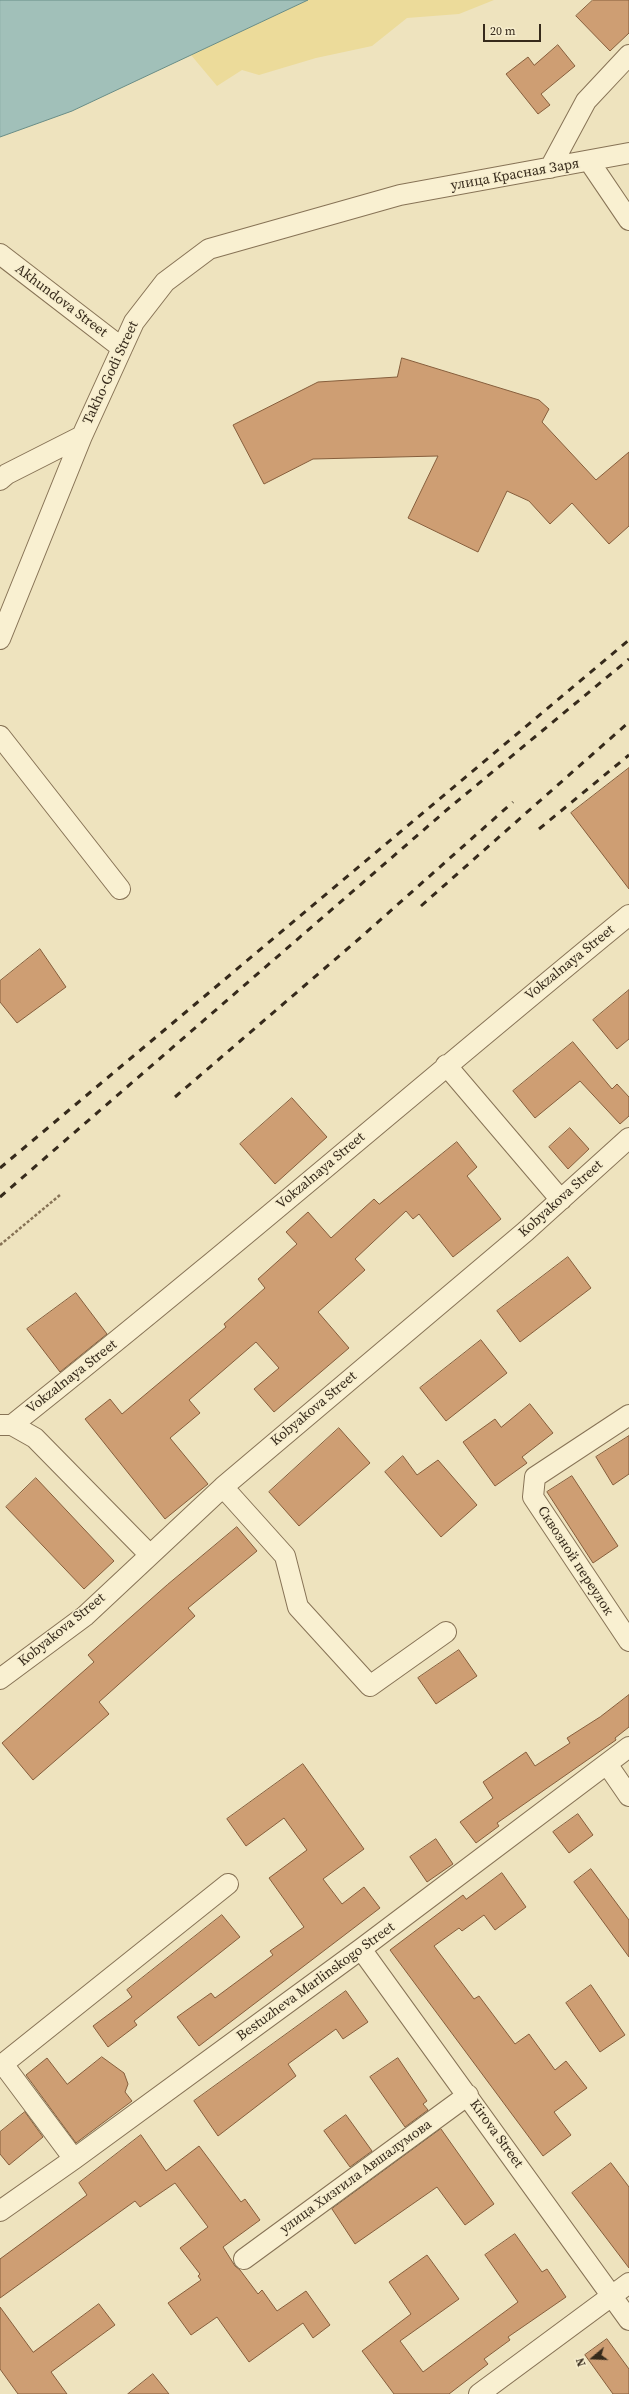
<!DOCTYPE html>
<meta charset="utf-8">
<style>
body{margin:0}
#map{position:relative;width:629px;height:2394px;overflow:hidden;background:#eee3be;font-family:"Source Serif 4",serif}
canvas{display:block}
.north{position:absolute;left:573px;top:2338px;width:40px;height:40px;-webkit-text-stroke:3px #f6edcd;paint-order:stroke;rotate:251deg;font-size:11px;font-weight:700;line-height:16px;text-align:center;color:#362a1b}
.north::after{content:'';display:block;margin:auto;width:14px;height:18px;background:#362a1b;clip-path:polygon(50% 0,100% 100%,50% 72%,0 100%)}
.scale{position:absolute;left:483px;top:24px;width:58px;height:18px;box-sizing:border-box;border:2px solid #362a1b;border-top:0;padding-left:5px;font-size:12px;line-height:14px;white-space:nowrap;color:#362a1b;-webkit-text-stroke:3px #f6edcd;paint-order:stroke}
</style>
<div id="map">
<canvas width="629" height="2394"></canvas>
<div class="north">N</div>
<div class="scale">20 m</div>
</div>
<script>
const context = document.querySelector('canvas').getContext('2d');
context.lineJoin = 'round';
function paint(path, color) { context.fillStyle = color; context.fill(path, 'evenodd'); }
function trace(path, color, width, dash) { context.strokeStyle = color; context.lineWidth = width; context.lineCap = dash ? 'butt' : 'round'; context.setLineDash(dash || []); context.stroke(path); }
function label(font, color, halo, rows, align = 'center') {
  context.font = font + ' "Source Serif 4",serif'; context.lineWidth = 3; context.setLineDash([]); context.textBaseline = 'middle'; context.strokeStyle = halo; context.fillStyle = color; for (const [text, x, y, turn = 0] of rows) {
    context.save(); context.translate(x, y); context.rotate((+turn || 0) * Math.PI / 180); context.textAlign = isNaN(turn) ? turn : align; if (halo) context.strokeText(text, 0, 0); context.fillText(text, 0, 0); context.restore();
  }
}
const sand = new Path2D(`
 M308,0h186l-35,14 -52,4 -35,28 -56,12 -57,17 -17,-5 -25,16 -26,-31z`);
const water = new Path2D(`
 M0,0h308l-236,111 -72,26z`);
const building = new Path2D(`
 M593,0h36v33l-19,18 -34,-35z
 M558,45l17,21 -34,28 9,11 -12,9 -32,-40 22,-17 6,8z
 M402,358l137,42 10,9 -7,13 54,58 33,-28v74l-20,18 -37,-41 -22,21 -21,-23 -22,-10 -29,61 -70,-34 30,-62 -125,3 -49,25 -31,-59 85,-43 79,-5z
 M629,768v121l-58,-76z
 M40,949l26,38 -49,36 -17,-21v-21z
 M629,990v49l-12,10 -24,-29z
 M573,1042l39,47 5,-5 12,13v19l-9,8 -40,-43 -45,37 -22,-27z
 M292,1098l35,39 -52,47 -35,-40z
 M570,1128l19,21 -21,20 -19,-22z
 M457,1142l20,25 -10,9 34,43 -48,38 -34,-43 -6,5 -7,-8 -51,48 10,11 -47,42 31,36 -75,64 -20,-23 25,-21 -23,-26 -67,58 11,13 -30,25 38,46 -43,35 -80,-100 25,-20 12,15 104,-87 -2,-3 41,-36 -7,-9 39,-35 -11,-12 22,-20 23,26 43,-39 5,5z
 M568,1257l23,31 -71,54 -23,-31z
 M76,1293l31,41 -47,38 -33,-43z
 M481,1340l26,33 -61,48 -26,-33z
 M530,1404l23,29 -31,24 5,6 -32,23 -32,-44 32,-23 6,8z
 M339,1428l31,35 -71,63 -30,-34z
 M629,1436v38l-16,11 -17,-28z
 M403,1456l14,19 21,-15 39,45 -36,32 -56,-65z
 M572,1476l46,70 -25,17 -46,-71z
 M36,1478l78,83 -30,28 -78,-82z
 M237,1527l20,24 -69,57 7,8 -96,86 10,12 -76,66 -31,-37 92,-81 -6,-7 79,-70z
 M459,1650l18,26 -41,28 -18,-26z
 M629,1695v32l-14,11 1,2 -119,83 2,3 -23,17 -16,-21 33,-24 -10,-16 43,-30 9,14 35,-23 -3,-5 33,-21z
 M303,1764l61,85 -41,30 19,25 22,-17 16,21 -181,138 -22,-29 34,-24 4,5 58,-43 -3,-4 34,-24 -35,-49 38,-28 -23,-32 -38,28 -19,-27z
 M578,1814l15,21 -24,18 -16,-21z
 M436,1839l17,25 -26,18 -17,-25z
 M591,1869l38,51v37l-55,-75z
 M502,1873l24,34 -31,23 -11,-15 -22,16 -3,-3 -25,18 40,53 5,-3 36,48 14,-10 26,36 11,-9 21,27 -33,24 17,23 -28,21 -153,-206 73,-55 3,4z
 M222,1915l18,22 -106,84 3,4 -29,22 -15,-21 39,-29 -5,-7z
 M591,1985l34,50 -25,17 -34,-49z
 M346,1991l22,31 -25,17 -7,-10 -48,35 8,12 -78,60 -24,-35z
 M102,2057l22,16 4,11 -3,8 7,9 -56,42 -50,-68 21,-17 20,26z
 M398,2058l29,43 -4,3 5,6 -23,17 -35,-50z
 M25,2112l18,25 -34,28 -9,-11v-22z
 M346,2115l26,36 -22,16 -26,-36z
 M441,2129l53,75 -29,21 -28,-38 -82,57 -23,-35z
 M141,2135l25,36 33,-25 42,56 4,-3 15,21 -37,27 12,19 5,4 18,24 4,-4 15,21 29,-20 24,34 -17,13 -10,-15 -54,39 -32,-45 -26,18 -23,-32 33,-23 -3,-4 2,-2 -20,-26 28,-21 -33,-44 -35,24 -5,-6 -135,97v-39l87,-64 -8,-12z
 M611,2163l18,24v81l-57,-75z
 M515,2234l27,38 5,-3 19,28 -58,40 2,3 -26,19 4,5 -39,30h-55l-32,-43 49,-37 -22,-32 38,-27 32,44 -59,42 23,31 95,-70 -33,-47z
 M99,2304l16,21 -64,47 16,22h-49l-18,-25v-62l33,45z
 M607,2339l22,30v25h-16l-28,-39z
 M153,2374l16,20h-41z`);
const path = new Path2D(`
 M0,1245l60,-50`);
const minor = new Path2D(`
 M589,161l40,59
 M550,168l36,-67 43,-46
 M0,254l122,94
 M0,480l7,-6 75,-38
 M0,639l82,-203 52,-114 31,-40 44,-33 191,-54 229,-42
 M0,736l120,153
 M446,1065l115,135
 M629,1415l-94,62 -2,20 96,144
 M0,1425h12l23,13 114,116
 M12,1425c209,-166 411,-341 617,-510
 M223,1487l62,69 13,51 72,79 76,-54
 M0,1679l85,-63 138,-129 303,-256 103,-93
 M607,1764l22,32
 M361,1949l268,371
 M74,2159l-71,-95 225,-180
 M0,2211l74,-52 287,-210 268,-202
 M244,2259l224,-164
 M479,2394l150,-111`);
const rail = new Path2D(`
 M539,829l90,-74
 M421,906l208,-184
 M175,1097l185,-159 153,-136
 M0,1168l629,-528
 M0,1197l449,-389 180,-149`);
const streetNames = [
 ["улица Красная Заря",515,175,-10],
 ["Akhundova Street",61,301,37],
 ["Takho-Godi Street",111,373,-65],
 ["Vokzalnaya Street",570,963,-39],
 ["Vokzalnaya Street",321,1171,-40],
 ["Kobyakova Street",561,1199,-42],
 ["Vokzalnaya Street",72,1377,-38],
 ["Kobyakova Street",314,1409,-40],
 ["Сквозной переулок",575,1561,57],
 ["Kobyakova Street",62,1630,-39],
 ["Bestuzheva Marlinskogo Street",316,1982,-36],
 ["Kirova Street",496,2134,54],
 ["улица Хизгила Авшалумова",356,2177,-36]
];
paint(sand, '#ecdb9a');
paint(water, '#a1c0b9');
trace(water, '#698d87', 1);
paint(building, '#ce9e73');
trace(building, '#865e3c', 1);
trace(minor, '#877356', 22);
trace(path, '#877356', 2.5, [3, 2]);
trace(minor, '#f9f0d1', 20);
trace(rail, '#362a1b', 3, [7, 7]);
label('14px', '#362a1b', '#f6edcd', streetNames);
</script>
